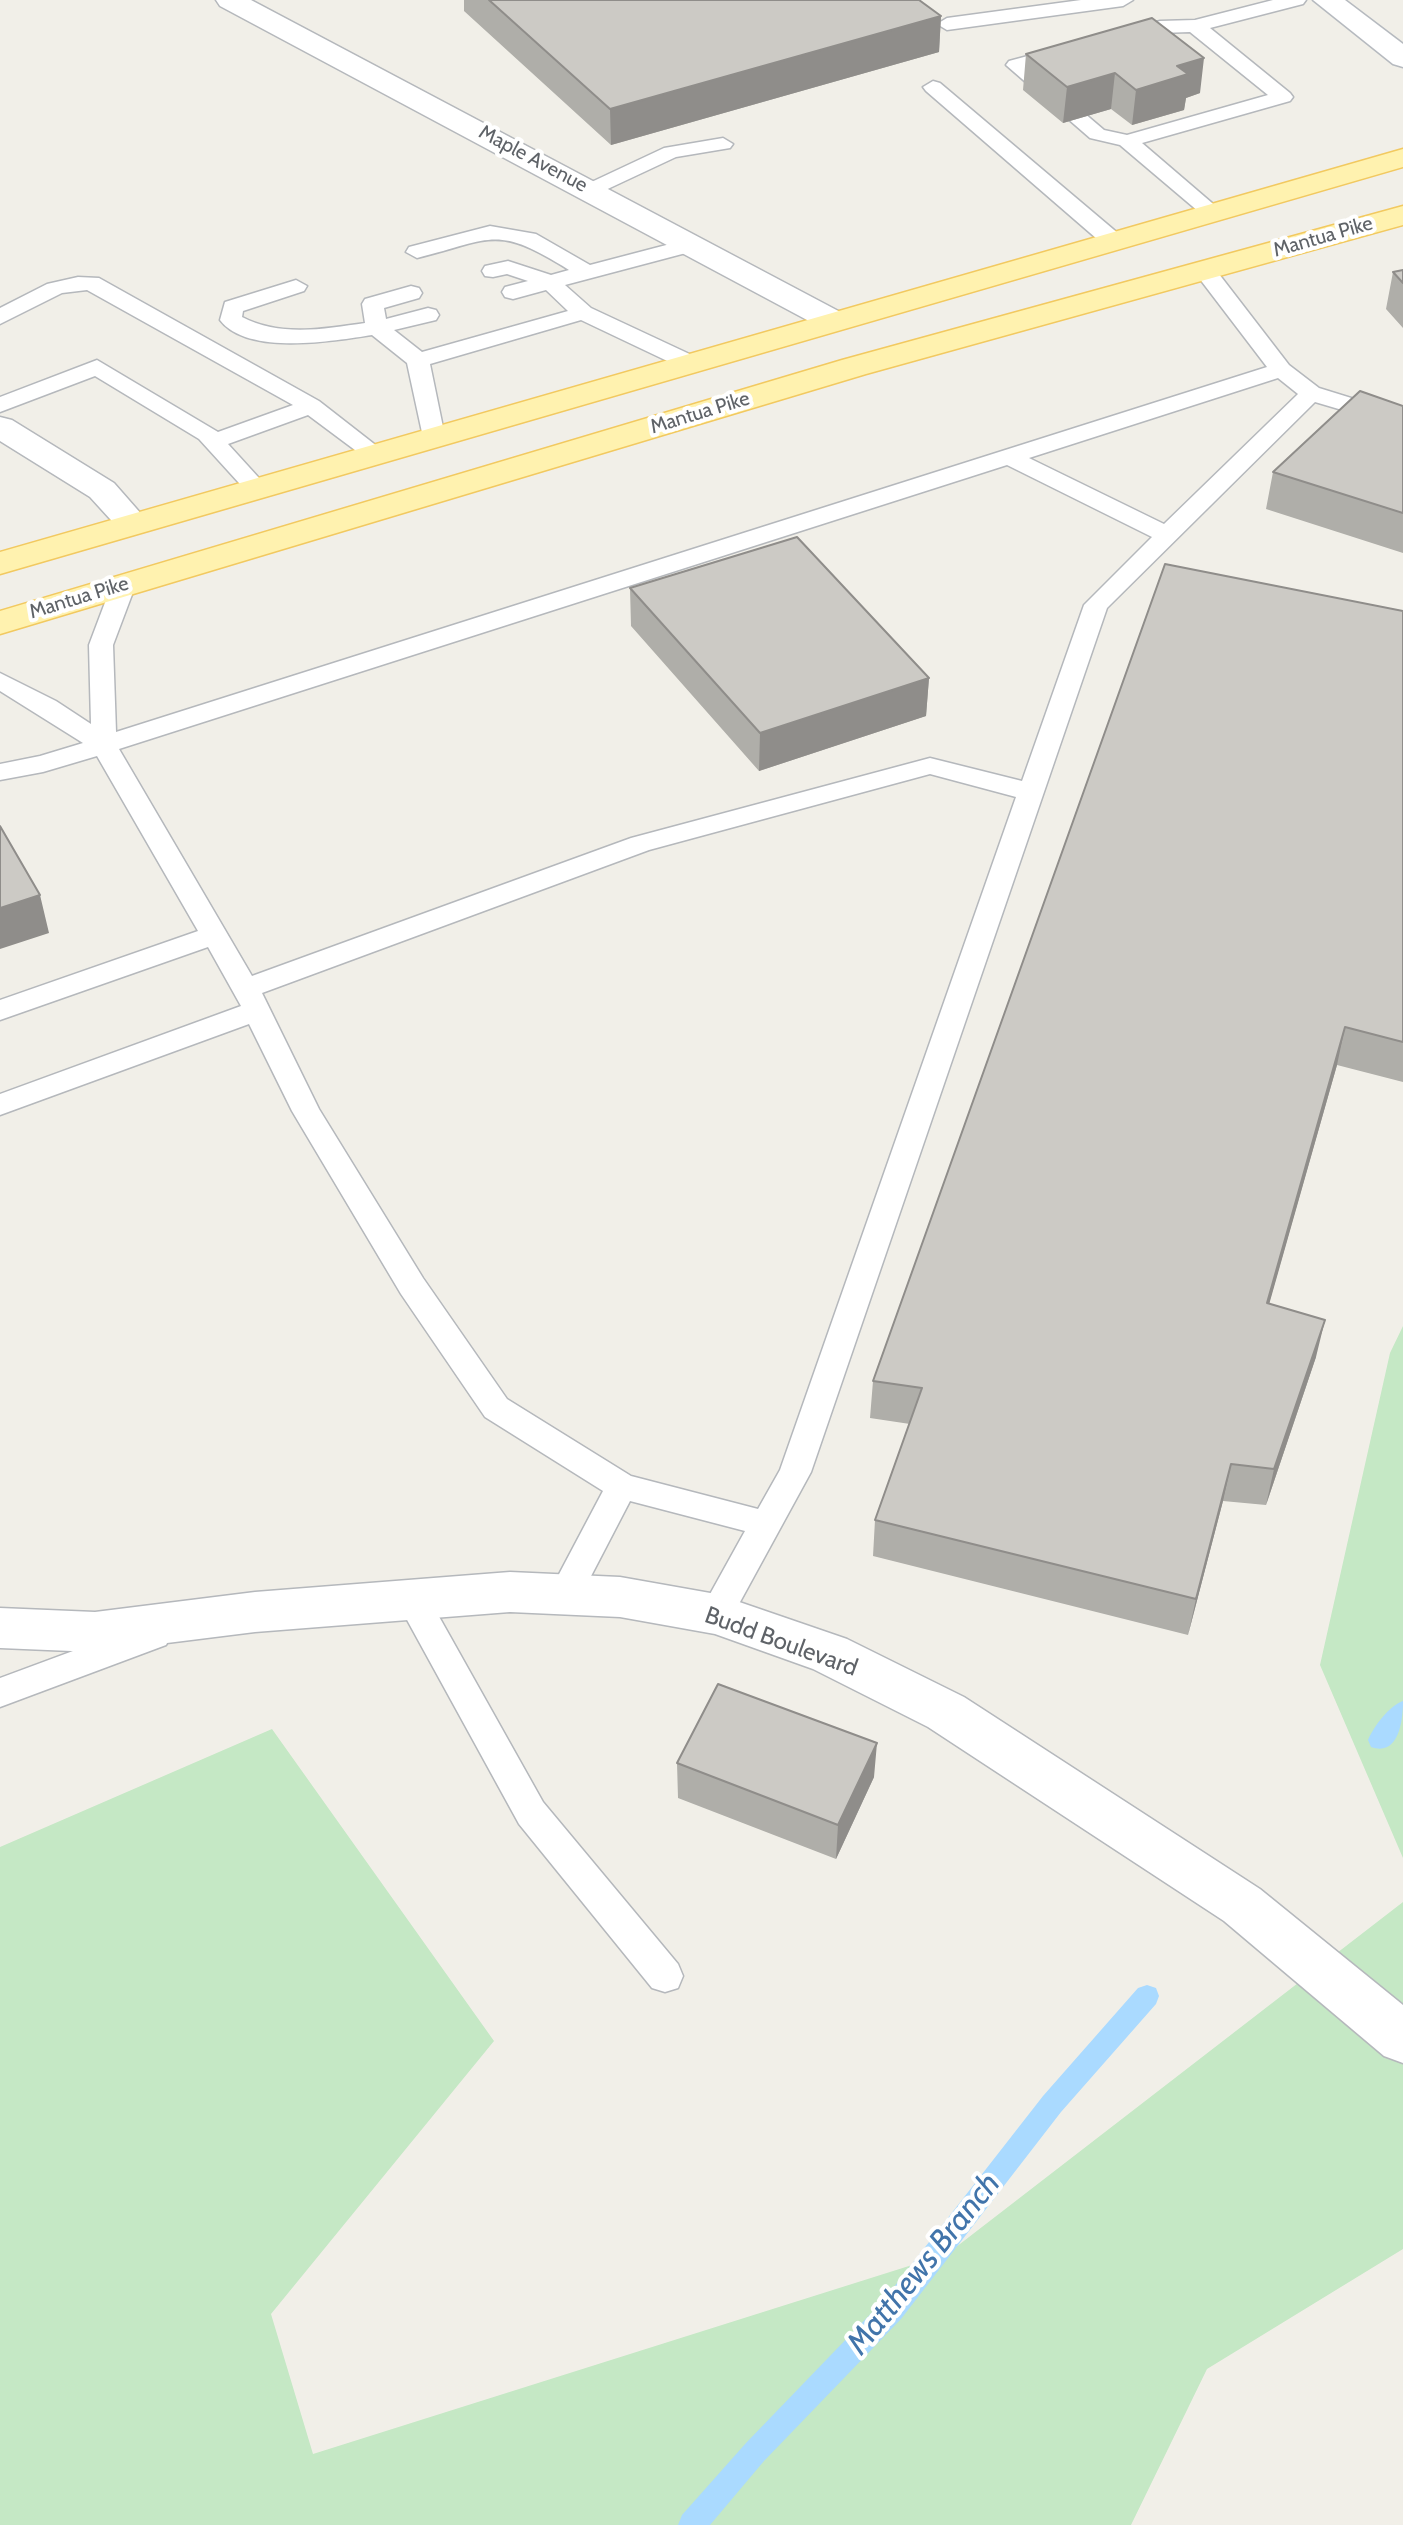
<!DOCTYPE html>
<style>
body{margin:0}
canvas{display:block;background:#f1efe8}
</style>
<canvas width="1403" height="2525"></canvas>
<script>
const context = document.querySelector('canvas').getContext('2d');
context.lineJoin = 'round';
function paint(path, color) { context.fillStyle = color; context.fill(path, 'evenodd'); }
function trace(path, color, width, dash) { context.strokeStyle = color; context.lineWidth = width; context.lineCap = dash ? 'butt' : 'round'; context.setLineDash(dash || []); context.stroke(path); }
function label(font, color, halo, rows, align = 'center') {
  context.font = font + ' Cabin,sans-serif'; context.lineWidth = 8; context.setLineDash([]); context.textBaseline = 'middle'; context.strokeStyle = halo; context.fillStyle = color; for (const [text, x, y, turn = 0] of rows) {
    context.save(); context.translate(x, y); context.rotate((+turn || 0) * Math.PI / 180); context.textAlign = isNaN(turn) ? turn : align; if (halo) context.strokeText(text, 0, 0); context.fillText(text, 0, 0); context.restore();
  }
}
const green = new Path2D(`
 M1403,1326v532l-83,-193 70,-312z
 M272,1729l222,312 -223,273 42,140 634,-200 456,-352v347l-196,120 -76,156h-1131v-678z`);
const stream = new Path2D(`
 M1403,1701c0,19 -4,56 -32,46l-3,-7c6,-14 21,-34 35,-39z
 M1147,1985l9,3 3,8 -3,8 -95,108 -160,207 -137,142 -54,64h-32l4,-10 64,-72 137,-142 160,-205 95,-108z`);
const lane = new Path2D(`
 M1081,0h52l-10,6 -176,24 -10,-6 10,-6z
 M1273,0h33l-3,4 -93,24 80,65 3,4 -3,4 -148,42 77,66 4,4 -4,4h-14l-85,-72 -30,-7 -84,-73 3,-4 56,-15 7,2 3,4 -3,4 -42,11 74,63 23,5 141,-40 -78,-63 -30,1 -37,9 -7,-2 -3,-4 3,-4 44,-11 35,-1z
 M933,81l7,2 180,152 3,5 -3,5h-16l-178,-154 -3,-4z
 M723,138l10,6 -3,4 -54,9 -79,37 -7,2 -10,-6 3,-4 81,-38z
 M490,226l46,8 54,31 103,-27 8,1 3,5 -3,5 -136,36 26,23 107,50 3,5 -11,7 -8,-2 -101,-48 -151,44 15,73 -3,5h-16l-3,-5 -16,-74 -35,-28c-38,6 -125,21 -152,-15l5,-18 71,-22 11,6 -3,5 -61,20 -1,6c38,20 82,12 123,6l-3,-19 3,-5 46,-13 8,2 3,5 -3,5 -35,10 2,11 42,-11 8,2 3,5 -3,5 -42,10 28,22 146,-41 -22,-21 -33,9 -8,-2 -3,-5 3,-5 23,-6 -21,-7 -14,3 -8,-1 -3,-5 3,-5 23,-5 43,14 18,-5c-74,-46 -75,-31 -152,-12l-11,-6 3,-5z
 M1204,264l8,1 77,100 30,23 84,26v14l-88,-26 -208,206 -296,864 -83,152 -12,4 -12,-4 -5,-10 46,-83 -115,-30 -54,104 -12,4 -12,-4 -4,-10 55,-104 -118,-74 -84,-123 -109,-183 -43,-87 -249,91v-21l241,-88 -33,-59 -208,73v-20l198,-69 -101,-175 -54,16 -43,8v-16l40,-8 43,-13 -83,-52v-18l56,28 35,23 -2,-79 23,-61 3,-5h18l3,5 -23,61 3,87 1151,-365 -74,-97zM1278,378l20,16 -134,130 -135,-66zM1007,465l145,72 -68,68 -62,176 -92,-23 -299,80 -379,138 -133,-227zM930,774l86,23 -236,673 -22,39 -127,-33 -124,-77 -84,-121 -104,-169 -57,-116 387,-143z
 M78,277l21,1 220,123 68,53 -4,5h-16l-59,-44 -80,29 41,45 -4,5h-16l-50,-55 -104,-63 -95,36v-15l97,-37 121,72 75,-27 -206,-115 -25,3 -62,31v-16l47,-24z
 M411,1584l12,4 120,214 135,162 5,12 -5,12 -13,4 -13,-4 -133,-164 -124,-226 4,-10z
 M154,1621l12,4 5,10 -5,10 -166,62v-29z`);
const street = new Path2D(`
 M216,0h35l593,314 5,7 -5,7 -11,3 -11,-3 -602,-322z
 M0,417l12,3 102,63 36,41 -5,7 -12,3 -12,-3 -31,-34 -90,-56z
 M510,1572l110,5 96,17 131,45 117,58 296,192 143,116v58l-19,-7 -160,-135 -296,-194 -115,-58 -98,-35 -95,-17 -110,-5 -255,20 -160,20 -95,-4v-40l95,4 160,-20z`);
const secondary = new Path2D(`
 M1313,0h32l58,44v23l-10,-3z`);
const primary = new Path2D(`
 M1403,149v18l-1403,407v-22z
 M1403,206v19l-537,149 -866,260v-23l842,-251z`);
const wall = new Path2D(`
 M464,0h455l22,16 -2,36 -328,93 -147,-134z
 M1152,18l48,75 -14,5 -2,12 -52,15 -21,-16 -48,14 -40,-33 3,-36z
 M1403,270v58l-17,-19 7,-37z
 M1403,406v147l-137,-44 7,-37z
 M630,588l299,90 -3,38 -167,55 -128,-145z
 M1403,611v471l-66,-17 -68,238 47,54 -50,148 -43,-4 -35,134 -315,-79 2,-36 35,-96 -40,-6 3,-37z
 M677,1763l197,14 -38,82 -158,-61z`);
const shadedWall = new Path2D(`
 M941,16l-2,36 -328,93 -1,-36z
 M1204,58l-4,35 -14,5 -2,12 -52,15 4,-35 41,-24z
 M1115,73l-4,36 -48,14 4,-36z
 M929,678l-3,38 -167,55 1,-38z
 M40,895l9,38 -49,16v-41z
 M1345,1027l-8,38 -78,275 8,-37z
 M1325,1320l-9,37 -50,148 8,-36z
 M1231,1464l-8,37 -35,134 8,-36z
 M877,1743l-3,34 -38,82 2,-34z`);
const building = new Path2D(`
 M489,0h430l22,16 -331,93z
 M1152,18l52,40 -27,8 11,8 -52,16 -21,-17 -48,14 -41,-33z
 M1403,270v13l-10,-11z
 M1360,391l43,15v107l-130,-41z
 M797,537l132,141 -169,55 -130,-145z
 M1165,564l238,47v431l-58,-15 -78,276 58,17 -51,149 -43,-5 -35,135 -321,-79 47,-132 -49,-7z
 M0,826l40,69 -40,13z
 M718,1684l159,59 -39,82 -161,-62z`);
const farStreetnames = [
 ["Maple Avenue",533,159,28],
 ["Mantua Pike",1323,237,-16],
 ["Mantua Pike",700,413,-17],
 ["Mantua Pike",79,598,-17]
];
const streetNames = [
 ["Budd Boulevard",781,1642,20]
];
const nearWaternames = [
 ["Matthews Branch",924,2264,-51]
];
paint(green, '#c5e8c5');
paint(stream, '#aadaff');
trace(lane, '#b5b8bc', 3);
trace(street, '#b5b8bc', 3);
trace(secondary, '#b6babf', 3);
trace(primary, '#f2c960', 3);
paint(lane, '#fff');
paint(street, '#fff');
paint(secondary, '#fff');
paint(primary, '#fff2af');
paint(wall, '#afaea9');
paint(shadedWall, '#8f8d8a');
paint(building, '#cccac5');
trace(building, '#8f8d8a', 2);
label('20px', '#5f6368', '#fff', farStreetnames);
label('24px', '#5f6368', '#fff', streetNames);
label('italic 32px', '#4174aa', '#fff', nearWaternames);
</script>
